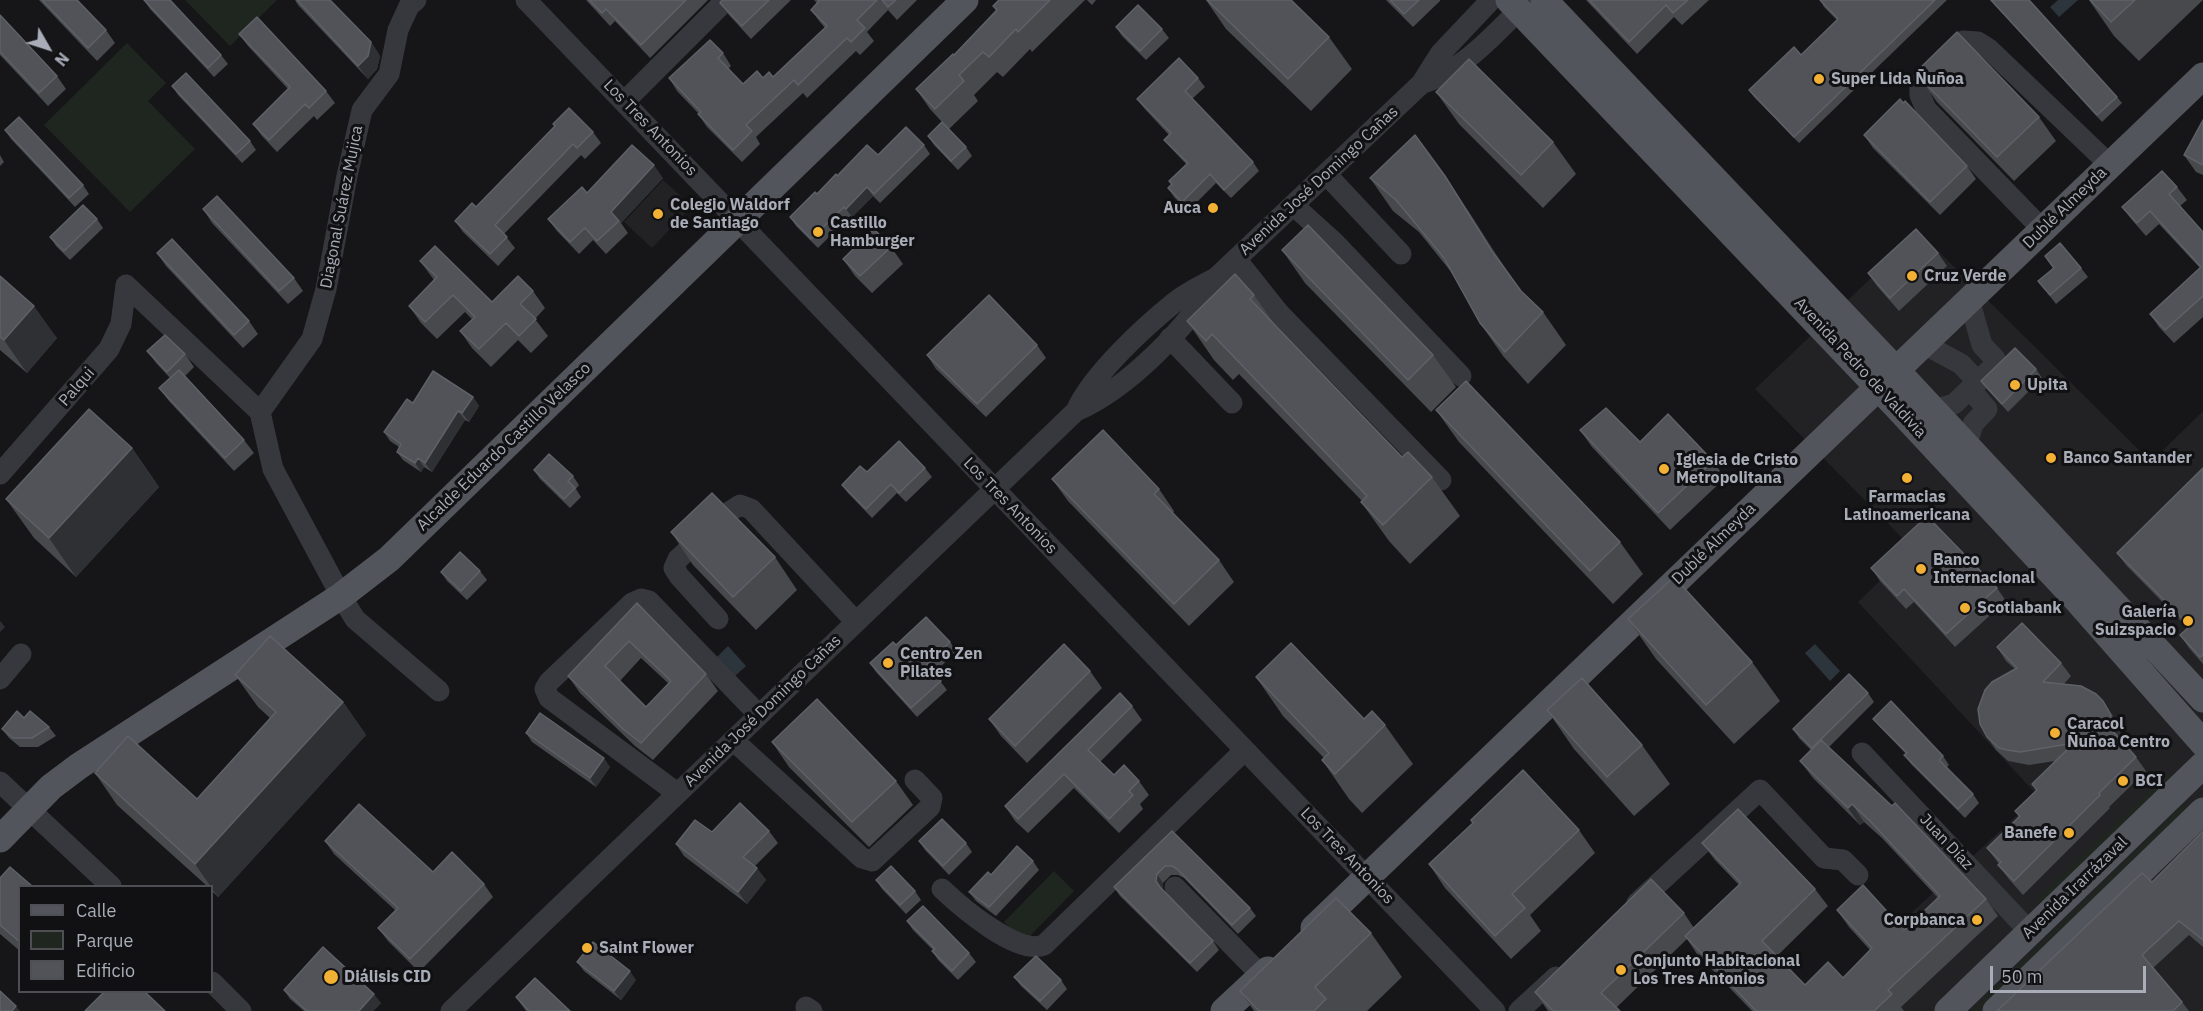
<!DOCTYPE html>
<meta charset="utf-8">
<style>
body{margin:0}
#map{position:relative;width:2203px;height:1011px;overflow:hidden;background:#161618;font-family:"IBM Plex Sans",sans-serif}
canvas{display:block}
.legend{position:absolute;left:18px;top:885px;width:195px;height:108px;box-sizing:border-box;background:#111113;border:2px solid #4d4f55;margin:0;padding:8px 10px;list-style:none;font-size:18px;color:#a8adb8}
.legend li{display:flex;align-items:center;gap:12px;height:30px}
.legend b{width:30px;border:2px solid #4d4f55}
.north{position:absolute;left:18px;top:18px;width:60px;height:60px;-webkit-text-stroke:4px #111113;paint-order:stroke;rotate:129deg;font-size:16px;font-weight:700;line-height:24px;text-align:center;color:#a8adb8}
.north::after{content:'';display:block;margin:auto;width:21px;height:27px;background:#a8adb8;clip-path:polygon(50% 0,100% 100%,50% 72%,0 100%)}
.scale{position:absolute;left:1990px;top:966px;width:156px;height:27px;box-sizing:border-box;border:3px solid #a8adb8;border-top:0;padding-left:8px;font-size:18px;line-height:21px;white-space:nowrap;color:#a8adb8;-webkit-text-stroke:4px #111113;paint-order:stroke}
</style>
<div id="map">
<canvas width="2203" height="1011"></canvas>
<ul class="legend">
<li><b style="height:8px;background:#53555c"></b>Calle</li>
<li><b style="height:16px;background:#1e261f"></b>Parque</li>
<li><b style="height:16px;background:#525359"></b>Edificio</li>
</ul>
<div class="north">N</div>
<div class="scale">50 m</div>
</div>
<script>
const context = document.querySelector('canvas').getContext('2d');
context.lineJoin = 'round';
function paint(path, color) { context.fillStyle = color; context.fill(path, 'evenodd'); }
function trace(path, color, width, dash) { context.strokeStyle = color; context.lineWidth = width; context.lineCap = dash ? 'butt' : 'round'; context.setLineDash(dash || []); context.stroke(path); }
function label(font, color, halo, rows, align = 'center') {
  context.font = font + ' "IBM Plex Sans",sans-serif'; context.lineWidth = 6; context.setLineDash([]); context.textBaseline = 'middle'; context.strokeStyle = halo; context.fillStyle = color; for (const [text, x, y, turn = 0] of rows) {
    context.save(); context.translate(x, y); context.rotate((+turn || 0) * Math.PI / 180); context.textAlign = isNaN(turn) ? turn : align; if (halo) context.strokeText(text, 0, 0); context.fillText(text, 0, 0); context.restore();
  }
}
const built = new Path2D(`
 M663,180l29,26 -40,42 -28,-26z
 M1919,232l232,230 52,-51v600h-398l233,-215 -180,-194 55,-53 -158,-160z`);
const green = new Path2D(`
 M185,0h92l-47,46z
 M127,43l39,40 -18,18 47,48 -65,63 -86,-87z
 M2167,774l6,6 -130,125 -5,-6z
 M2183,805l5,4 -210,202h-6z
 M1054,871l20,20 -46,47 -9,-1 -15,-15z`);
const water = new Path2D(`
 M2058,0h20l-19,17 -9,-10z
 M1815,644l25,27 -10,10 -25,-28z
 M728,646l18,20 -12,11 -18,-19z`);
const minor = new Path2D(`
 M526,0l969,1011
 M1421,84c44,-14 76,-53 108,-84
 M624,102l102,-102
 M1326,174l75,80
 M1293,205l41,37 127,134
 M2042,229l-116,-120 -6,-14v-12l43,-42 15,1 11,7 121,116
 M1236,259l43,54 162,167
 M126,285l134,127 13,57 68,127 14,23 84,72
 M1170,338l62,65
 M1922,343l39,21 17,18
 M1933,410l21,-6 43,-41 -2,-4 -13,-14 -13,-46
 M1076,411c16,-36 68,-84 99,-109 13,-10 27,-17 41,-24l205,-194 19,-30 51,-54
 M260,412l52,-73 14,-50 21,-113 15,-66 27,-36 9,-44 11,-24 7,-6
 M1963,442l7,-8 3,-10 14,-15 -17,-20
 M0,474l109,-125 12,-25 5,-39
 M718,619l-39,-43 -5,-8 4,-9 51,-47 11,-7 11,4 105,113
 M0,679l21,-25
 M733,740l129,118 10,3 58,-54 2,-9 -17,-18
 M1862,753l168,179
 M0,782l111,104
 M677,793l-128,-95 -4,-9 4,-7 83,-79 9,-4 8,2 110,114
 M1175,887l87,89
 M942,889c19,18 76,67 102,56l201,-195
 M1637,903l123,-113 64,68 19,2 15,15
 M212,982l29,29
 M806,1007l6,4
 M451,1011l625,-600c51,-22 113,-84 140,-133
 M1519,1011l37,-34`);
const major = new Path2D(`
 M1509,0l387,406 181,194 126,143
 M1544,0l351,369 308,330
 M0,839l51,-52 28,-21 262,-170 48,-37 576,-559
 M1314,928l889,-852
 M1224,1011l44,-41
 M1948,1011l255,-246
 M1996,1011l207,-200`);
const wall = new Path2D(`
 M39,0h38l29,30 9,13 -18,18z
 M144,0l77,55 7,9 -14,13 -64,-68z
 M295,0h35l41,42 9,14 -3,13 -9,10 -70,-74z
 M586,0h122l-58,58 -35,-37 -5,5z
 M722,0h69l-40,39 -22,-24 -9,-12z
 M814,0h103l-20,20 -9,-10 -21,22 7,9 -14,14 -4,-4 -49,47 -4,-5 -47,44 4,7 -18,18 -35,-35 -9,-13h1l-22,-23 -8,-13 54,-25 8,13 -3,3 15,15 20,-6 10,-1 52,-49 -5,-6 -9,-12 6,-7z
 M999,0h86l-53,52 -2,-3 -27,28 -6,-5 -23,23 4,6 -29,28 17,18 6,9 -14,14 -24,-25 -6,-9 14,-14 -12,-13 -14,-20 38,-34 42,-45 -3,-4z
 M1087,0h9l-4,5z
 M1206,0h85l38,37 23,32 -41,42 -85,-82z
 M1386,0h54v1l-27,26z
 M1586,0h123l-27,25 -8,-8 -37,37z
 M1820,0h127l-148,143 -45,-46 -5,-7 52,-35 36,-35 -13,-13z
 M1990,0h39l88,97 5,6 -20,19z
 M2089,0h114l-64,61 -25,-25z
 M0,15l57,61 9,13 -18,17 -48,-51z
 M1116,27l46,2 7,9 -23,22 -24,-24z
 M239,34l87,57 9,12 -18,17 -3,-4 -37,36 -15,-16 -9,-12 35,-35 -40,-43z
 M1198,78l7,9 -13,12 61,63 6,9 -28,27 -15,-15 -28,28 -14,-14 -6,-9 4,-3 -3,-4 17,-17 -15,-16 -7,-8 5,-5 -25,-27 -7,-9z
 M1920,78l119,39 17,24 -42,40 -77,-79z
 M172,86l78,55 6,9 -14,13 -64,-68z
 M1436,92l117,50 23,32 -33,34 -84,-84z
 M2203,120v55l-7,-3 -12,-17z
 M5,130l78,55 6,9 -14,13 -64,-68z
 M593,132l8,11 -16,16 -4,-4 -77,79 11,14 -17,18 -35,-34 -8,-11z
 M1864,135l103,31 9,13 -36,36 -67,-67z
 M924,145l6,9 -50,49 -7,-7 -21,21 -2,-1 -32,32 -22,-22 -6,-9 47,-41 41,-21z
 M0,155l4,7 -4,4z
 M663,178l-42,45 7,10 -22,21 -13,-14 -14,14 -22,-23 -9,-12 39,-26z
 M1370,178l97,31 41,64 13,18 22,21 23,33 -38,39 -25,-28 -23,-33 -28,-50 -33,-41 -26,-21z
 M2177,187l10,13 -7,6 23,26v85l-29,26 -15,-16 -9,-13 50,-46 -41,-44 -13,12 -14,-16 -10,-13z
 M203,209l91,69 9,13 -15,13 -76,-81z
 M97,219l6,9 -33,32 -14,-14 -6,-9z
 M891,247l12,17 -31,29 -17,-17 -12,-17z
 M1282,250l151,105 23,32 -25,25 -126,-129z
 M157,253l92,68 9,13 -15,14 -77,-82z
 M1938,253l9,13 -48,45 -22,-25 -9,-13z
 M2045,256l36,12 7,9 -32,27 -18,-23 15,-13z
 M420,261l72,41 41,-11 12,17 -10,11 13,17 -17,17 -13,-13 -27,27 -19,-19 -12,-17 12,-12 -7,-7 -28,27 -16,-16 -12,-17 25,-26z
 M0,276l57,62 -30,35 -27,-23z
 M1254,295l21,30 127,132 30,20 28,39 -50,48 -21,-23 -28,-39 1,-1 -123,-127 -6,6 -19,-20 -27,-39z
 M1037,345l9,13 -60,59 -50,-48 -9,-14z
 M147,351l38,3 9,13 -9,9 59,64 10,13 -20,18 -65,-70 -10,-13 11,-10 -13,-14z
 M2036,369l6,9 -34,34 -20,-22 -7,-9z
 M473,397l6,9 -10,16 -4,-2 -33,52 -8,-5 -3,5 -18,-12 -6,-8 2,-5 -9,-6 -6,-9 29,-29z
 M1436,410l184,132 23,32 -30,30 -154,-162z
 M1580,430l60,12 73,19 12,17 -55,52 -78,-83z
 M132,448l27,39 -83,90 -42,-39 -28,-39z
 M925,468l7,9 -26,25 -9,-9 -25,25 -24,-25 -6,-8 25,-13z
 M2203,468v196l-14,-16 -9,-13 8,-7 -62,-63 -9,-12z
 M534,470l39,6 6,9 -3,4 5,8 -11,11 -30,-29z
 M1052,479l107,10 15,22 -1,2 46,47 15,22 -45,44 -121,-125z
 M671,532l104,25 22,33 -41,40 -63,-65z
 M1871,568l126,20 9,13 -51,46 -41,-45 -8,7 -26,-28z
 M480,571l7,9 -20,20 -20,-19 -6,-9z
 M637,603l69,71 12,17 -65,69 -18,-14 -55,-53 -12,-17zM641,658l28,26 -23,23 -26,-26z
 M1628,619l124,43 28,39 -46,43 -78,-85z
 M950,642l7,9 -23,22 13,17 -30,27 -41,-45 -6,-9 26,-18z
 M1997,647l64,16 10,13 -8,9 49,29 8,15v11l16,17 10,14 -37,36 1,1 -87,87 -15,-17 -10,-13 1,-1 -12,-16 32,-31 -4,-6 21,-21 -4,-6 23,-23 -26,4 -21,-4 -12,-11 -9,-13 28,-68 -9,-8z
 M1090,671l12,17 -75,75 -26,-27 -12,-17z
 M235,675l108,27 23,33 -148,162 -6,-6v-5h-5l-90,-81 -22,-32 102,26 73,-81 -12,-11z
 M1256,677l108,42 21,6 28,39 -51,49 -13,-14 -27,-39 2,-2 -41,-42z
 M1868,693l6,9 -45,45 157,152 12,17 -97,91 3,4h-152l-55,-57 -10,-15 -71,69 4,3h-72l-13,-19 149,-79 10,15 45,-43 -24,-25 -13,-17 113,46 13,17 -51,50 28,29 38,-7 27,-28 -21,-23 -12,-17 67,20 34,-32 -56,-60 -18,-16 -4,3 -47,-47 -13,-17 11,-11 -12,-12 -6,-9z
 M1132,706l10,14 -42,42 14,13 25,6 10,14 -9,9 3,5 -24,24 -45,-45 -46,45 -13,-12 -10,-15z
 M1547,710l95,35 28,39 -36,32 -60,-67z
 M24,718l25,9 7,9 -18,11h-18l-11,-9 -7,-9z
 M1873,719l70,37 6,9 -2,2 26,27 6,9 -14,15 -54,-54 -7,-9 2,-1 -26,-27z
 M526,733l84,34 -14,20 -64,-45z
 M772,742l124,39 17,24 -44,42 -80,-80z
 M1471,820l108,10 16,23 -65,62 11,16 -30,28 -66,-71 -16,-24 44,-41z
 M769,831l9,12 -23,23 11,14 -19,24 -63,-48 -8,-12 36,-12z
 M1172,831l78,77 6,8 -18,18 -54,-56 -6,-3h-7l-8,8v7l50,51 6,9 -22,22 -77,-76 -6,-9z
 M2203,831v116l-14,-12 -36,33 29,34 7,9h-192l155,-129z
 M325,841l108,31 51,12 9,13 -74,75 -31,-31 -10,-13 18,-17 -62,-57z
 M919,841l47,2 6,9 -23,23 -24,-25z
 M1033,861l6,9 -43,46 -20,-15 -7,-9 22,-17z
 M0,878l20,8v65l-20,-17z
 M876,880l39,11 6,9 -15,14 -24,-25z
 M907,921l62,32 7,9 -18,18 -20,-20 -6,-9 1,-1 -20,-20z
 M1371,933l31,44 -35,34h-113l-14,-20z
 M577,962l59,18 -15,20 -37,-29z
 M1014,977l47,3 6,9 -20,21 -26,-24z
 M284,990l97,13 -8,8h-69l-14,-12z
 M516,997l54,14h-44z`);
const shadedWall = new Path2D(`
 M371,42l9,14 -3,13 -9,10 -10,-13z
 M654,165l9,13 -42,45 -10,-11z
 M1445,176l22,33 48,74 -23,-32z
 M867,187l6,9 -21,21 -6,-8z
 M34,306l23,32 -30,35 -23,-33z
 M473,397l6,9 -10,16 -7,-9z
 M458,411l7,9 -33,52 -7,-9z
 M132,448l27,39 -83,90 -27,-39z
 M418,458l6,9 -3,5 -6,-9z
 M0,621l5,6 -5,5z
 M2103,701l9,13 8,15v14l-9,-14z
 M343,702l23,33 -148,162 -23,-33z
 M604,758l6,9 -14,20 -6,-9z
 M1852,804l12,18 -4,3 -12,-17z
 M757,868l9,12 -19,24 -9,-12z
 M1157,874l6,9v7l-3,-3 -4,-6z
 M630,971l6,9 -15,20 -7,-9z
 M374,994l7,9 -8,8h-14z
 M16,1006l4,5h-8z`);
const building = new Path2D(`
 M42,0h35l29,30 -18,18z
 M144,0h26l51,55 -13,13z
 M297,0h33l41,42 -3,14 -10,10z
 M589,0h97l-45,45 -35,-36 -4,4z
 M722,0h47l-27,26 -22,-23z
 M818,0h59l-20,20 8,8 -14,14 -4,-4 -49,47 -4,-5 -48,45 6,6 -19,19 -35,-36 3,-2 -32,-34 41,-38 13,13 -5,5 25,26 14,-13 6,7 6,-6 4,5 54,-51 -16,-16 8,-9z
 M882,0h14l-8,7z
 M999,0h51l-32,32 -2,-3 -27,28 -6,-5 -24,23 5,6 -29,28 -19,-20 37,-35 1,1 43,-45 -4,-4z
 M1207,0h84l38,37 -41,42z
 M1390,0h29l-15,14z
 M1589,0h99l-15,13 -7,-8 -37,37z
 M1820,0h115l-141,137 -45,-47 45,-43 7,8 37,-36z
 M1991,0h38l88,97 -20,18z
 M2090,0h45l-24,22z
 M1138,5l24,24 -22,22 -24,-24z
 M0,15l57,61 -18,17 -39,-41z
 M257,17l69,74 -17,17 -4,-4 -36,36 -16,-16 37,-37 -51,-53z
 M1957,32l82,85 -42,40 -77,-79 -3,-7z
 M1179,58l19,20 -13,13 68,71 -29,28 -14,-16 -28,28 -14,-14 4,-4 -3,-3 19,-18 -24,-23 7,-7 -34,-34z
 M1469,59l84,83 -32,33 -85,-83z
 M186,73l64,68 -14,13 -64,-68z
 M1900,99l3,4 2,-2 62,65 -37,36 -66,-67z
 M569,108l24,24 -16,16 -4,-4 -78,81 12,12 -17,17 -35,-33 17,-18 4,4 79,-81 -2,-2z
 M19,117l64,68 -14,13 -64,-68z
 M2203,120v45l-19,-10z
 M942,122l24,25 -15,14 -23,-25z
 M906,127l18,18 -50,49 -7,-7 -21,22 -2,-2 -33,32 -21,-22 25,-25 2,2 19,-20 1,2 30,-31 11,10z
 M1415,135l30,41 47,75 29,40 22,21 -38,40 -25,-29 -36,-65 -48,-58 -26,-22z
 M632,145l22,20 -43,47 8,9 -22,20 -12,-13 -15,14 -22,-23 34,-32 5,6z
 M2162,171l15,16 -8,7 34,38v64l-38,34 -15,-16 51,-47 -51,-56 -13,12 -15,-16z
 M217,196l77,82 -15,13 -76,-82z
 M83,205l14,14 -33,32 -14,-14z
 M1308,225l125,130 -25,25 -126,-130z
 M874,229l17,18 -31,29 -17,-17z
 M1916,229l22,24 -48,45 -22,-25z
 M172,239l77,82 -15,14 -77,-82z
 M2060,243l21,25 -31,27 -12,-14 16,-13 -9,-12z
 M435,246l57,56 26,-26 15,15 -13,13 16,15 -17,17 -13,-13 -27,26 -19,-18 15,-14 -22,-22 -28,27 -16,-16 28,-29 -17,-16z
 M1235,274l19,21 -4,4 152,158 6,-5 24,25 -49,48 -22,-23 6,-6 -155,-162 -6,7 -19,-20z
 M0,276l34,30 -30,34 -4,-3z
 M989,295l48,50 -60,59 -50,-49z
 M165,335l20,19 -18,18 -20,-21z
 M2015,348l21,21 -34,35 -21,-23z
 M179,370l65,70 -19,18 -66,-70z
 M433,371l40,26 -11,16 -4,-2 -33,52 -7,-5 -3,5 -18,-11 4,-8 -17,-12 23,-33 6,4z
 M1466,381l154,161 -30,29 -154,-161z
 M1606,408l34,34 28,-28 45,47 -55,52 -78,-83z
 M89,409l43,39 -83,90 -43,-39z
 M1103,430l56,59 -5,5 65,66 -45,44 -122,-125z
 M899,441l26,27 -26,25 -8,-9 -25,25 -24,-24 18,-19 7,6z
 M549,454l24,22 -5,5 7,7 -11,11 -30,-29z
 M2203,468v187l-3,2 -20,-22 10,-9 -73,-73z
 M712,493l63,64 -42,40 -62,-65z
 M1927,516l70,72 -51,46 -42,-45 -7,7 -26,-28z
 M460,552l20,19 -19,20 -20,-19z
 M1674,577l78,85 -46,43 -78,-86z
 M637,603l69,71 -65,69 -18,-14 -55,-53zM629,641l42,40 -25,26 -41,-41z
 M926,617l24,25 -24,23 15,16 -30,27 -41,-45 23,-21 3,3z
 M2022,623l39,40 -18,19 38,4 15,8 7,7 8,14v14l25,28 -37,36 1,2 -86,86 -16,-16 3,-3 -14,-14 33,-32 -5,-5 22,-21 -5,-6 42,-41 -54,9 -13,-2 -8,-2 -12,-11 -7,-13 -2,-15 7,-19 7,-8 25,-14 -20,-21z
 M270,636l73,66 -148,162 -100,-91 33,-37 69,63 79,-87 -41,-37z
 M1291,643l73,76 8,-8 13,14 -50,49 -13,-14 7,-7 -73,-76z
 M1064,644l26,27 -75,75 -26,-27z
 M1849,674l19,19 -56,55 -19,-19z
 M1582,678l60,67 -35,32 -60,-67z
 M1120,693l12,13 -44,44 26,25 10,-10 15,16 -10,10 4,4 -24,24 -45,-45 -46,45 -13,-13z
 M817,699l79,82 -44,41 -80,-80z
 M1891,701l52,55 -4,4 34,34 -15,15 -54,-54 3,-2 -34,-34z
 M17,711l7,7 6,-7 19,16 -17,11h-19l-11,-9z
 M540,713l64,45 -14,20 -64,-45z
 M1821,740l71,66 3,-3 91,96 -98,91 4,4 -18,17h-118l-71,-75 56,-53 -39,-40 36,-34 77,80 -53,52 43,44 23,-23 15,16 29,-30 -35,-38 26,-25 41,45 36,-34 -70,-75 -18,-17 -4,4 -48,-47z
 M1523,770l56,60 -67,64 13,14 -30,28 -66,-72 44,-41 -2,-3z
 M740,803l29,28 -26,26 14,11 -19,24 -62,-48 19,-24 17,12z
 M359,804l74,68 19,-20 32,32 -74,75 -32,-31 20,-20 -73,-67z
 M942,819l24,24 -23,23 -24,-25z
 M1172,831l78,77 -18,17 -55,-56 -5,-3h-7l-8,8 -1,7 4,6 53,54 -23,22 -76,-76z
 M2203,831v109l-24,-19 -37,34 40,47 -9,9h-176l145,-138 10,9z
 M1017,846l16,15 -44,46 -20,-15 19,-20 3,3z
 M891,866l24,25 -15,14 -24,-25z
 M10,867l22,19h-12v56l-20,-17v-47z
 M1651,879l33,34 -83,80 19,18h-67l-18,-19z
 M1336,898l35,35 -56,54 11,12 -12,12h-55l-19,-20z
 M923,906l46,47 -17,18 -20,-20 3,-2 -28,-28z
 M593,942l37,29 -16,20 -37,-29z
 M323,947l51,47 -15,17h-52l-23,-21z
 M1036,956l25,24 -21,21 -26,-24z
 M535,978l35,33h-41l-13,-14z
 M0,991l16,15 -4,5h-12z
 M104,992h41l20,19h-80z`);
const markers = [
 [1819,79,6,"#f2b134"],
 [1213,208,6,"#f2b134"],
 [658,214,6,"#f2b134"],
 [818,232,6,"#f2b134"],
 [1912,276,6,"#f2b134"],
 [2015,385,6,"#f2b134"],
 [2051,458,6,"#f2b134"],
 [1664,469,6,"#f2b134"],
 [1907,478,6,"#f2b134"],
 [1921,569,6,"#f2b134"],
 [1965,608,6,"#f2b134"],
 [2188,621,6,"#f2b134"],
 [888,663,6,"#f2b134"],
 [2055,733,6,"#f2b134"],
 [2123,781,6,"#f2b134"],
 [2069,833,6,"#f2b134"],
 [1977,920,6,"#f2b134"],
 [587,948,6,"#f2b134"],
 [1621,970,6,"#f2b134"],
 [331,977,8,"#f2b134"]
];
const poiNames = [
 ["Super Lida Ñuñoa",1831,79],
 ["Colegio Waldorf",670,205],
 ["de Santiago",670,223],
 ["Auca",1201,208,"right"],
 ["Castillo",830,223],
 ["Hamburger",830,241],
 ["Cruz Verde",1924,276],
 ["Upita",2027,385],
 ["Banco Santander",2063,458],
 ["Iglesia de Cristo",1676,460],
 ["Metropolitana",1676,478],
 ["Farmacias",1907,497,"center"],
 ["Latinoamericana",1907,515,"center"],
 ["Banco",1933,560],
 ["Internacional",1933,578],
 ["Scotiabank",1977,608],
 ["Galería",2176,612,"right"],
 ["Suizspacio",2176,630,"right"],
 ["Centro Zen",900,654],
 ["Pilates",900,672],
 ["Caracol",2067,724],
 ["Ñuñoa Centro",2067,742],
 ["BCI",2135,781],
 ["Banefe",2057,833,"right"],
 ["Corpbanca",1965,920,"right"],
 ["Saint Flower",599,948],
 ["Conjunto Habitacional",1633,961],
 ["Los Tres Antonios",1633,979],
 ["Diálisis CID",344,977]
];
const streetNames = [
 ["Los Tres Antonios",650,128,46],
 ["Avenida José Domingo Cañas",1319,181,-43],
 ["Diagonal Suárez Mujica",342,207,-79],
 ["Dublé Almeyda",2065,208,-44],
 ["Avenida Pedro de Valdivia",1860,368,47],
 ["Palqui",77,387,-49],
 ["Alcalde Eduardo Castillo Velasco",504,447,-44],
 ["Los Tres Antonios",1010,506,46],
 ["Dublé Almeyda",1714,544,-44],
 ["Avenida José Domingo Cañas",763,711,-44],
 ["Juan Díaz",1946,842,47],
 ["Los Tres Antonios",1347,856,46],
 ["Avenida Irarrázaval",2075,888,-44]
];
paint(built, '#222225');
paint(green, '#1e261f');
paint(water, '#2c353c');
trace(minor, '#37383d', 21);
trace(major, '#53555c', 27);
paint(wall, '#47494d');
paint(shadedWall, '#2f3033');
paint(building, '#525359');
trace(building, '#5f6168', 1.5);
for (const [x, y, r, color] of markers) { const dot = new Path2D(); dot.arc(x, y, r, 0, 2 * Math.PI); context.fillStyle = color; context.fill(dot); trace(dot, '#111113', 2); }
label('bold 16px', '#a8adb8', '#111113', poiNames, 'left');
label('16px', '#a8adb8', '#111113', streetNames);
</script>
